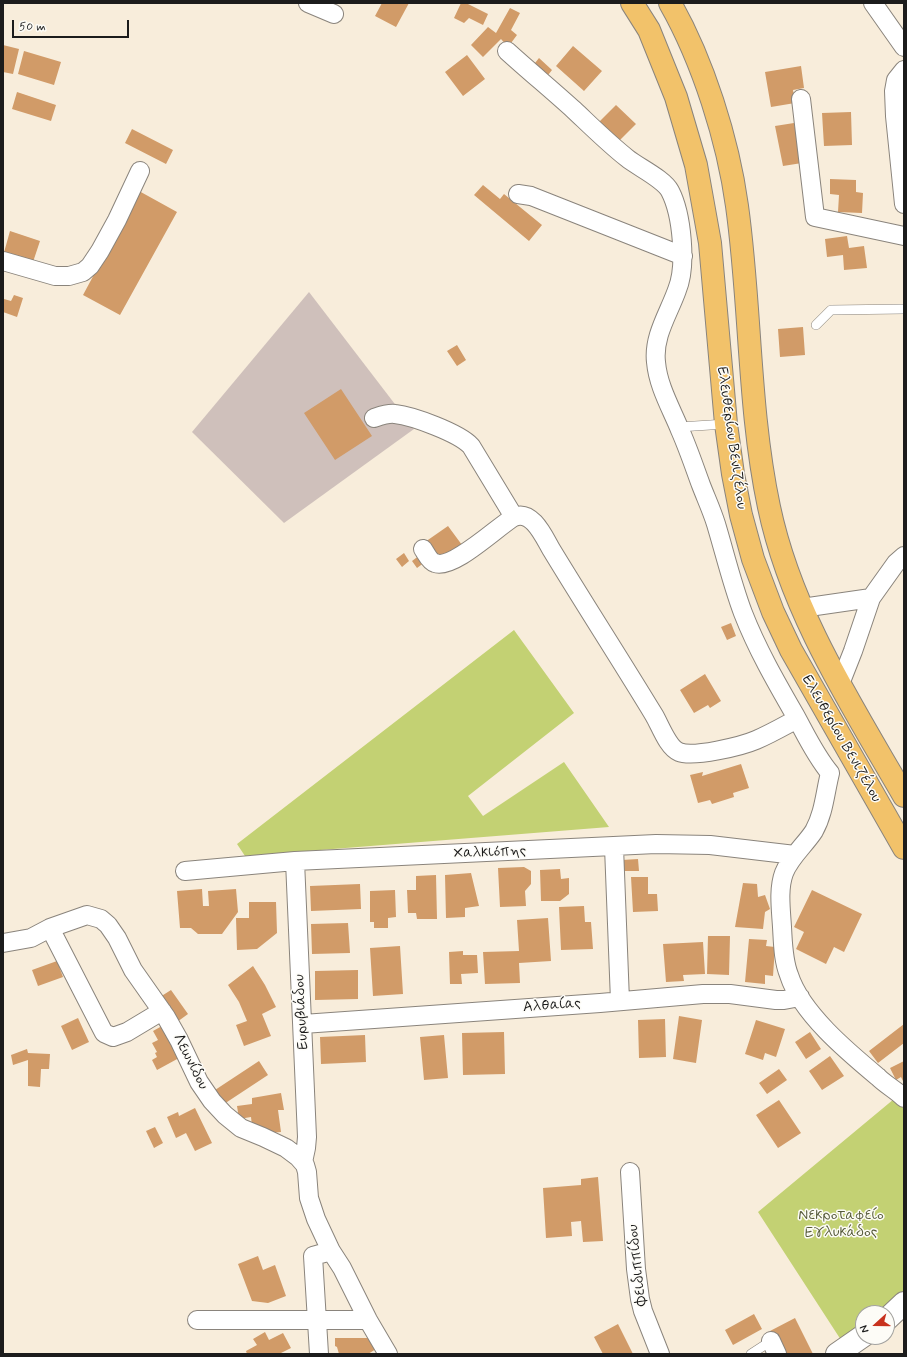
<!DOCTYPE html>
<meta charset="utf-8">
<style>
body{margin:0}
#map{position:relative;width:907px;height:1357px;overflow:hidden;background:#f8eddb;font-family:Mynerve,sans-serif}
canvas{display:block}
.frame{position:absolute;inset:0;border:4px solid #1c1c1c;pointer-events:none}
.north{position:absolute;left:855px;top:1305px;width:40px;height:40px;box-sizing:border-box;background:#fdfcf7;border:1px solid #a3a29f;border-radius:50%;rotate:249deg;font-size:11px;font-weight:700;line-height:16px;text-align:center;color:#1c1c1c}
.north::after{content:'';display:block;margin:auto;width:14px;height:18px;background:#c8321e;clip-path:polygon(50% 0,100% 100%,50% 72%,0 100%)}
.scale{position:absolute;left:12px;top:20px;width:117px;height:18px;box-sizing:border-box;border:2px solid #1c1c1c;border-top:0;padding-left:5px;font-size:12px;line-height:14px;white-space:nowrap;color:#1c1c1c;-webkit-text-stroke:3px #fdfcf7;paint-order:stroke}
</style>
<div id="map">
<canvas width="907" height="1357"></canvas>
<div class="frame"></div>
<div class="north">N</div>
<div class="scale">50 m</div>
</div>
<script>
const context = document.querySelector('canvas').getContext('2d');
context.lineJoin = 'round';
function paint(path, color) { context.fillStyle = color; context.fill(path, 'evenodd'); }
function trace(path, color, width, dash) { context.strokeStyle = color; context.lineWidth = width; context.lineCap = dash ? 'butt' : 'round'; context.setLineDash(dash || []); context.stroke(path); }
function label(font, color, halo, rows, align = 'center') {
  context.font = font + ' Mynerve,sans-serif'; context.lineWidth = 3; context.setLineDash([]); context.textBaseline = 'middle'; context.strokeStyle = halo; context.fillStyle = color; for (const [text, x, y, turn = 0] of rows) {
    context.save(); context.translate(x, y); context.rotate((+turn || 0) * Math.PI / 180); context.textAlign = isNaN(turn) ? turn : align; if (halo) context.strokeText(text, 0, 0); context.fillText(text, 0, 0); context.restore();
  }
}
const industrial = new Path2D(`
 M309,292l105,137 -130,94 -92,-91z`);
const green = new Path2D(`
 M514,630l60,83 -106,83 15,20 81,-54 45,65 -364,29 -8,-12z
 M894,1099l10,10v182l-25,22h-16v11l-22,16 -83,-128z`);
const building = new Path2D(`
 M382,3h27l-13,24 -21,-11z
 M461,3h5l22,11 -5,11 -14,-7 -5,5 -10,-5z
 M510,8l10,5 -9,17 6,5 -9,12 -7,-8 -18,18 -12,-12 17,-18 8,6z
 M3,45l16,4 -6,25 -10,-2z
 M573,46l29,25 -18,20 -28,-25z
 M24,51l37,11 -7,23 -36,-11z
 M467,55l18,24 -22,17 -18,-24z
 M539,58l13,12 -7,9 -14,-11z
 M801,66l3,22 -11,2 2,13 -24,4 -6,-35z
 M17,92l39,13 -5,16 -39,-12z
 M616,105l20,19 -18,18 -20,-19z
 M851,112l1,33 -28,1 -2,-33z
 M794,123l8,40 -19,3 -8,-40z
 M132,129l41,21 -7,14 -41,-21z
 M830,179l26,1v12l7,1 -1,20 -24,-1 1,-17 -9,-1z
 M483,185l17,14 4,-5 38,31 -13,16 -55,-46z
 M139,191l38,21 -57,103 -37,-20z
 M10,231l30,10 -8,24 -29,-9z
 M847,236l2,12 15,-2 3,22 -23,2 -1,-15 -16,2 -2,-18z
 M14,295l9,3 -6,19 -14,-5 1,-13 7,2z
 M803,327l2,28 -25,2 -2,-28z
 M457,345l9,15 -9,6 -10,-15z
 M341,389l31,47 -37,24 -31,-47z
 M448,526l14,19 -24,16 -13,-19z
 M404,553l5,8 -7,6 -6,-8z
 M420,555l5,7 -8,6 -5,-7z
 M731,623l5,13 -9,4 -6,-13z
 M705,674l16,27 -11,7 -2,-3 -14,8 -14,-23z
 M741,764l8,24 -16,5 1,4 -22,7 -2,-4 -12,3 -8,-28 13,-3 -1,4z
 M638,859l1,12h-16l-1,-11z
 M524,867l7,4v13l-6,7 1,15 -26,1 -2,-39z
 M560,869l1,10 8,-1v16l-9,7h-19l-1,-31z
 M471,873l8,33 -14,2v9l-19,1 -1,-43z
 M436,875l1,44h-20l-1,-6h-8l-1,-23h9v-14z
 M631,877h17v17h9l1,17 -25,1z
 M743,883l14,1 1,13 7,-2 5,14 -5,3 -2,17 -28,-2z
 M360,884l1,25 -50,2 -1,-25z
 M202,889l1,17h6l-1,-15 28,-2 2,23 -16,22h-24l-7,-6h-11l-3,-37z
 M395,890l1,27 -8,1v10h-14v-6h-4v-31z
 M812,890l50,24 -18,38 -10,-5 -8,17 -30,-15 8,-17 -10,-5z
 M249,902h27l1,31 -20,16 -20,1 -1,-32h13z
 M584,906l1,16h6l2,27 -32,1 -2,-43z
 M548,918l3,43 -32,2 1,20 -35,1 -2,-32 36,-1 -2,-31z
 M348,923l2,30 -38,1 -1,-30z
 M708,936h22l-1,39 -22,-1z
 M749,939l18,1 -1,6 9,1 -2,29 -8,-1v9l-20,-2z
 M703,942l2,32 -22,1 1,6 -18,1 -3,-38z
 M400,946l3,48 -30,2 -3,-48z
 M463,951v4h14l1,18 -17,1 1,10h-12l-1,-32z
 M57,961l6,16 -25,9 -6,-16z
 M253,966l12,19 11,22 -14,7 9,22 -27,10 -8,-21 11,-4 -8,-19 -11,-17z
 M358,970v29l-43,1v-29z
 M171,990l17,24 -11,8 -17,-25z
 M679,1016l23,4 -6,43 -23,-4z
 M78,1018l11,24 -17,8 -11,-24z
 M665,1019l1,38 -27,1 -1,-38z
 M756,1020l29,9 -9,28 -11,-4 -2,7 -18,-6z
 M904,1024v19l-26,20 -9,-12z
 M162,1026l17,32 -22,12 -5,-10 5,-3 -2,-4 2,-1 -5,-9 6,-3 -5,-9z
 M504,1032l1,42 -42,1 -1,-42z
 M810,1032l11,17 -15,10 -11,-17z
 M365,1035l1,27 -45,2 -1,-27z
 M444,1035l4,43 -24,2 -4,-43z
 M27,1049l1,4 22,1 -1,15h-8l-1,18 -12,-1v-26l-15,5 -2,-10z
 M830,1056l14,20 -22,14 -13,-19z
 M259,1061l9,14 -44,29 -9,-14z
 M904,1061v22l-3,-6 -5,3 -6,-12z
 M779,1069l8,11 -20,14 -8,-11z
 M281,1093l3,17h-6l3,22 -12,1 -17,-7 -1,-9 -12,2 -2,-13 15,-2v-6z
 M779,1100l22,33 -23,15 -22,-33z
 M195,1108l17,35 -17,8 -9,-18 -10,5 -9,-21 11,-5 1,4z
 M155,1127l8,16 -9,5 -8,-17z
 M598,1177l5,64 -20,1 -2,-21 -10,1 1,14 -26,2 -3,-50 38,-3v-6z
 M258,1256l5,14 12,-5 11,31 -18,7 -16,-2 -14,-37z
 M754,1314l8,15 -29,16 -8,-15z
 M795,1318l18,36h-31l-12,-23z
 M618,1324l15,30h-30l-9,-17z
 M265,1332l4,8 14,-7 8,15 -12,6h-32l-1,-3 11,-6 -4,-6z
 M335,1338h34l7,11 -8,5h-29l-2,-7 -2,-1z`);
const service = new Path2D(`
 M816,325l15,-15 73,-1
 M679,427l47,-3
 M751,1354l20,-13`);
const minor = new Path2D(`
 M308,3l26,11
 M873,3l31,44
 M507,51c22,20 45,39 67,59 17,16 34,33 53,48 11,9 37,21 43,33 12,23 17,75 7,99 -8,23 -24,46 -21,72 2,24 15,46 24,68 8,18 14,36 21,55 5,13 11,26 15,39 9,30 16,60 27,89 14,36 33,69 52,102 11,20 20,40 35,58
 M904,70l-8,10 -2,11 1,25 9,88
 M801,99l14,118 89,19
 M518,194l13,2 152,60
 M3,261l52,15h14l14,-4 7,-6 10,-15 17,-31 23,-49
 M374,418c6,-2 14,-5 21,-4 18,2 64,19 76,32l43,71
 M423,549c3,4 6,12 12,14 18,7 62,-36 79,-46 18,-8 30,20 37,32 34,56 69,110 103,166 6,10 14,33 25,37 14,6 63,-6 77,-12 14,-6 28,-14 41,-21
 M802,608l69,-10
 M840,684l13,-33 18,-53 25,-35 8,-7
 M830,773c-5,20 -6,40 -16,58 -9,14 -24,26 -30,42 -6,16 -3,37 -2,54 1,16 1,33 7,48 12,38 59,77 89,102 8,8 18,13 26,21
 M614,847l6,154
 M295,861l12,276 -1,11 -3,14
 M185,871l110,-10 361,-17 54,1 85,10
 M50,928l54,105 9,4 14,-5 35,-21
 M3,943l28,-5 19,-10 37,-13 14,4 7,6 9,13 16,32 33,47 13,23 20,42 13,19 13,14 16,13 22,9 23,11 12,9 7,8 2,7 2,26 7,21 15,32 11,17 26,52 20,34
 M303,1024l297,-21 103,-9h27l46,6h8l16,-3
 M630,1172l6,97 4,30 3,12 17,43
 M197,1320h171
 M771,1341l6,13
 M319,1354l-6,-98 18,-5`);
const tertiary = new Path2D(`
 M887,1319l17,-16
 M837,1354l26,-18`);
const primary = new Path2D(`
 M632,3l17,27 27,67 20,68 14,78 16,181 7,50 8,41 12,44 20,53 18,38 113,198
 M670,3c33,58 58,137 67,203 14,100 11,202 32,301 22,105 82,197 135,289`);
const streetNames = [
 ["Ελευθερίου Βενιζέλου",731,438,82],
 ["Ελευθερίου Βενιζέλου",841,739,60],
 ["Χαλκιόπης",490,853,-2],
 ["Αλθαίας",552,1006,-4],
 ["Ευρυβιάδου",302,1012,-93],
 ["Λεωνίδου",190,1062,63],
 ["Φειδιππίδου",638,1265,-96]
];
const parkNames = [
 ["Νεκροταφείο",841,1216],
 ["Εγλυκάδος",841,1233]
];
paint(industrial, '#cfc0bb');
paint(green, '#c3d173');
paint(building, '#d19b68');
trace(service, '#8a847c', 10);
trace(minor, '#8a847c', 20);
trace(tertiary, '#8a847c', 24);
trace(primary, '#8a847c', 24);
trace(service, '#fff', 9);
trace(minor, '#fff', 18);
trace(tertiary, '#fff', 22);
trace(primary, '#f2c26a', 22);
label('15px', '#1c1c1c', '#fdfcf7', streetNames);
label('15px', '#565b3a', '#fdfcf7', parkNames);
</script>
